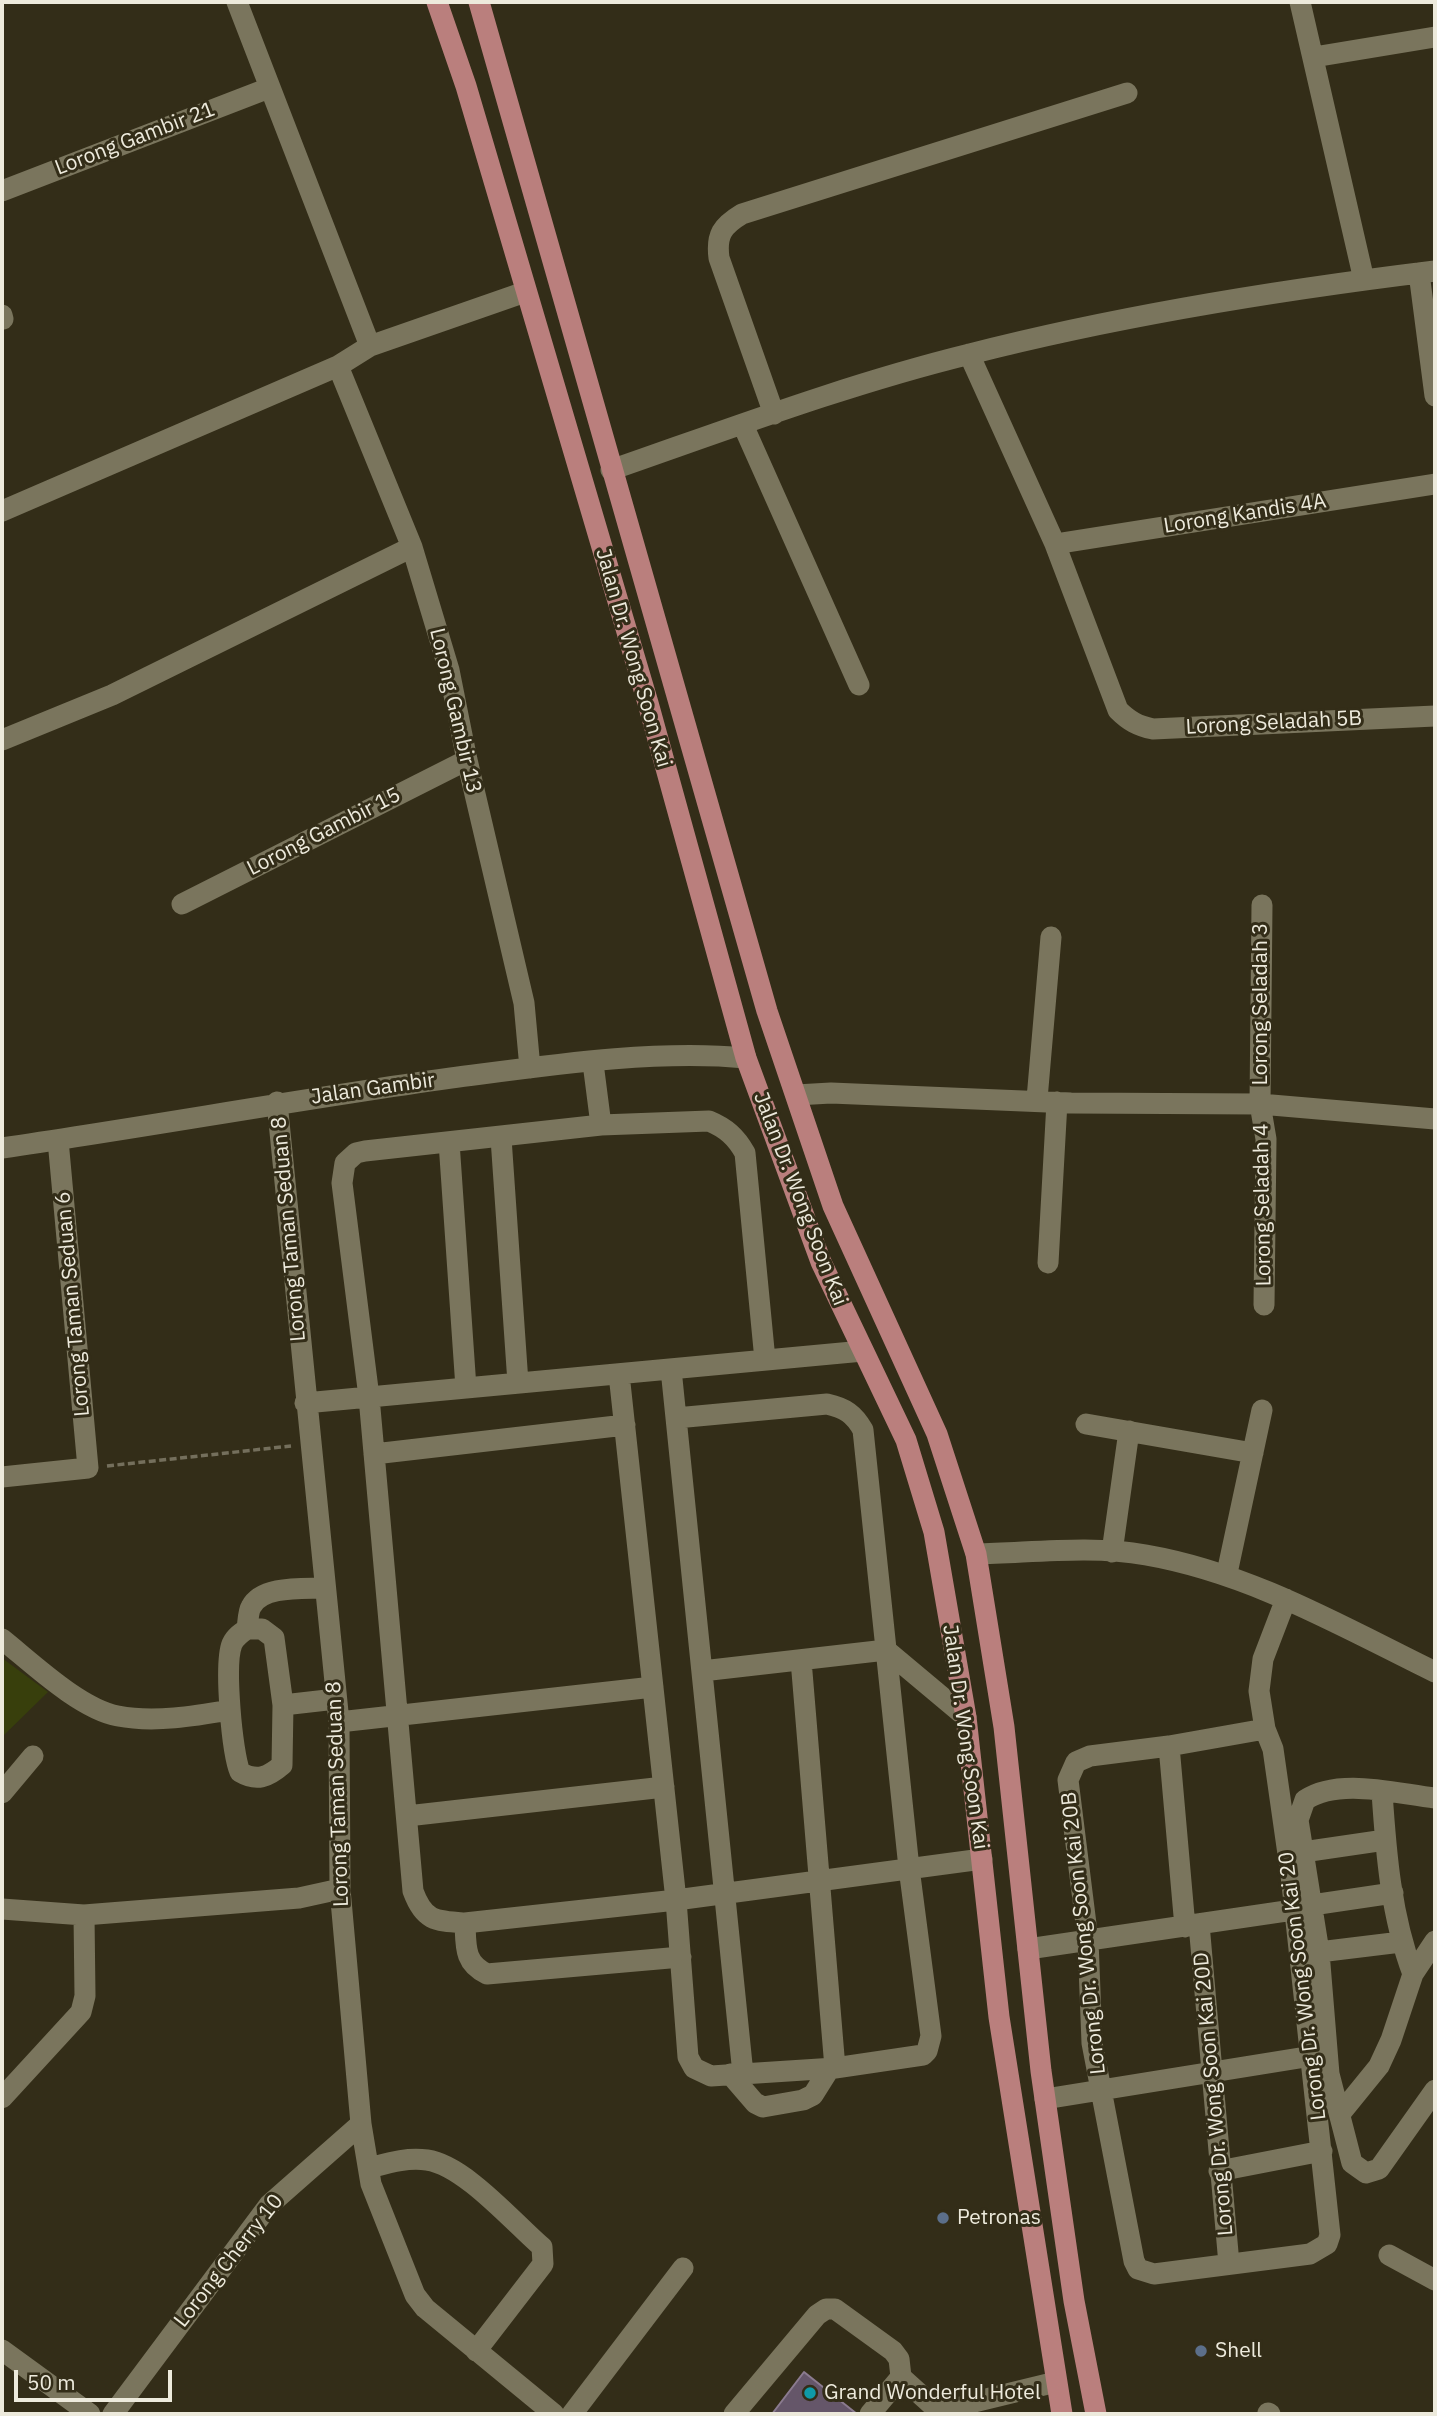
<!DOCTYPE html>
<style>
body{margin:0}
#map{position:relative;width:1437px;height:2416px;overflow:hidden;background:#332d18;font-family:"IBM Plex Sans",sans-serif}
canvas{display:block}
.frame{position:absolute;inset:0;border:4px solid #edeadc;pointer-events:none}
.scale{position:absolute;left:14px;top:2370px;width:158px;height:32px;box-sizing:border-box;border:4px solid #edeadc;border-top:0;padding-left:9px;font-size:21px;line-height:24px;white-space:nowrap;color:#edeadc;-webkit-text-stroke:5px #332d18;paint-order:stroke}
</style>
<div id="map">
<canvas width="1437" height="2416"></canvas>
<div class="frame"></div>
<div class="scale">50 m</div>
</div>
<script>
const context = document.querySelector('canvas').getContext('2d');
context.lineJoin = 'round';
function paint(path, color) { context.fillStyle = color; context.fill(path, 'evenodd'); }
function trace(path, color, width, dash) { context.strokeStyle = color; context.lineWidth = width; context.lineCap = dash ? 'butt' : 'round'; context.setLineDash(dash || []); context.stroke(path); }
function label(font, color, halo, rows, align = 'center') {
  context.font = font + ' "IBM Plex Sans",sans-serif'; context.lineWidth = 6; context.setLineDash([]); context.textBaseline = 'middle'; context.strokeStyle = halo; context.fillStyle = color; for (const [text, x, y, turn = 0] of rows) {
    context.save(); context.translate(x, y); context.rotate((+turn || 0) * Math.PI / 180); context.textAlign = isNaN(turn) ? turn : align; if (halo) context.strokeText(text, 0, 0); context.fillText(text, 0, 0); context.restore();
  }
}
const green = new Path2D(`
 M2,1658l46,34 -46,45z`);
const building = new Path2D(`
 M804,2372l53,42h-85z`);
const path = new Path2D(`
 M107,1466l184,-20`);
const minor = new Path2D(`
 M237,2l133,344
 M1300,2l64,278
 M1314,57l121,-20
 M2,191l267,-103
 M1419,273l16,123
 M2,315l1,4
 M969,354l86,190 63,166c11,11 20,16 35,19l282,-13
 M338,366l74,181 37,123 18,90 57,243 6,65
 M774,414l-55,-156c-3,-23 3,-32 23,-44l385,-121
 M743,425l116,260
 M611,470c118,-41 237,-86 359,-116 152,-39 309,-64 465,-83
 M2,511l336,-145 32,-20 155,-54
 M1055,544l380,-60
 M2,740l110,-45 300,-148
 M182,904l285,-144
 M1262,905l-2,199 6,35 -2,166
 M593,1063l8,62
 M796,1095l35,-2 240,10 189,1 175,15
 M1037,1099l14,-162
 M277,1102l62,620 1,167 21,235 10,60 44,111 10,13 129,106
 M501,1138l17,245
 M449,1142l17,246
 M2,1148c150,-22 299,-49 449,-70 93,-12 202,-29 295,-20
 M1048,1263l9,-161
 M765,1360l-20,-207c-9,-16 -19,-25 -36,-32l-108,4 -236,26 -9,2 -11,10 -3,20 27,214 44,494c11,30 22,30 52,32l211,-23 306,-41
 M671,1369l72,705
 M619,1374l57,526 12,157 6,11 17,8 124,-8 88,-13 4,-4 4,-15 -22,-168 -46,-438c-9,-16 -18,-22 -36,-26l-151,14
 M305,1403l558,-52
 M1086,1424l167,29
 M374,1454l251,-29
 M2,1477l86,-9 -30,-328
 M1112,1552l17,-121
 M976,1554c55,-1 115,-9 170,1 104,18 195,71 289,117
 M1227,1573l35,-163
 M247,1629h15l12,9 9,67 -1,60c-14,12 -25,17 -42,7 -8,-19 -16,-108 -8,-128 3,-7 9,-11 15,-15z
 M247,1629c1,-6 1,-17 4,-22 11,-22 53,-18 73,-19
 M2,1639c30,24 78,70 116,77 36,7 77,0 112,-6
 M801,1660l34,408
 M702,1671l184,-21 80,67
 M283,1705l53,-6
 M339,1722l314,-35
 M1265,1729l-96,17 -79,10 -14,6 -8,18 20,160 4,103 42,218 4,8 16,5 156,-20 17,-10 3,-9 -39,-360 -18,-126 -8,-20 -6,-38 4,-32 23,-60
 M1169,1746l16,181
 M1382,1792c4,61 9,124 31,182
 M2,1793l31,-37
 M1435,1798c-38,-4 -96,-21 -130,2l-7,20 21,132 10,122 23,89 14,10 13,-4 56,-79
 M407,1816l257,-29
 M1303,1852l82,-12
 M1312,1905l81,-12
 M2,1909l82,6 215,-17 41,-9
 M465,1923c1,24 -1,40 22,51l194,-17
 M1199,1924l30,340
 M1028,1949l265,-39
 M1319,1952l82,-10
 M730,2074l25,29 8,4 40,-7 10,-5 17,-27
 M2,2098l79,-86 4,-16 -1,-81
 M1045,2099l267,-43
 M1340,2114l39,-48 12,-26 22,-66 22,-33
 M369,2168c19,-5 38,-11 58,-8 37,5 86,62 115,87l1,17 -67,87
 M1219,2171l103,-20
 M1389,2255l46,25
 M2,2350l88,64
 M1268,2413l2,1
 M113,2414l156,-209 92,-81
 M572,2414l111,-146
 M734,2414l83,-99 9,-6h9l58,42 6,8 2,18 41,37
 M870,2414l31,-37
 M943,2414l31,-12 82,-20`);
const major = new Path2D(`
 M437,2l29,84 182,617 98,355 75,204 85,178 28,92 32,185 33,300 63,397
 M479,2l288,1009 66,195 104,228 39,120 28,173 37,344 33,230 22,113`);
const markers = [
 [943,2218,7,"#5c6f8a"],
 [1201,2351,7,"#5c6f8a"],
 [810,2393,7,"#0f9aa8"]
];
const streetNames = [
 ["Lorong Gambir 21",135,139,-21],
 ["Lorong Kandis 4A",1245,514,-9],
 ["Jalan Dr. Wong Soon Kai",633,658,74],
 ["Lorong Gambir 13",455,711,77],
 ["Lorong Seladah 5B",1274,723,-3],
 ["Lorong Gambir 15",324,832,-27],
 ["Lorong Seladah 3",1261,1004,-90],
 ["Jalan Gambir",373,1089,-8],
 ["Jalan Dr. Wong Soon Kai",800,1199,69],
 ["Lorong Seladah 4",1263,1205,-91],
 ["Lorong Taman Seduan 8",289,1229,-95],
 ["Lorong Taman Seduan 6",73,1304,-95],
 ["Jalan Dr. Wong Soon Kai",965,1737,82],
 ["Lorong Taman Seduan 8",338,1794,-92],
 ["Lorong Dr. Wong Soon Kai 20B",1084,1933,-96],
 ["Lorong Dr. Wong Soon Kai 20",1303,1986,-97],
 ["Lorong Dr. Wong Soon Kai 20D",1214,2094,-95],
 ["Lorong Cherry 10",229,2261,-52]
];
const poiNames = [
 ["Petronas",957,2218],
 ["Shell",1215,2351],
 ["Grand Wonderful Hotel",824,2393]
];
paint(green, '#383f0c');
paint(building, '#655669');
trace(building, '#8b7b8f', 2);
trace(path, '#746f5c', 3.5, [7, 3.5]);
trace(minor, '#7a755d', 21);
trace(major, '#ba7f7d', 21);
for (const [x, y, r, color] of markers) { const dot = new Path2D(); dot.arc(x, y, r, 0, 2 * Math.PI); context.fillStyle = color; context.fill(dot); trace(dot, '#332d18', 2.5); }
label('21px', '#edeadc', '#332d18', streetNames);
label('21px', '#edeadc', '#332d18', poiNames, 'left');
</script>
